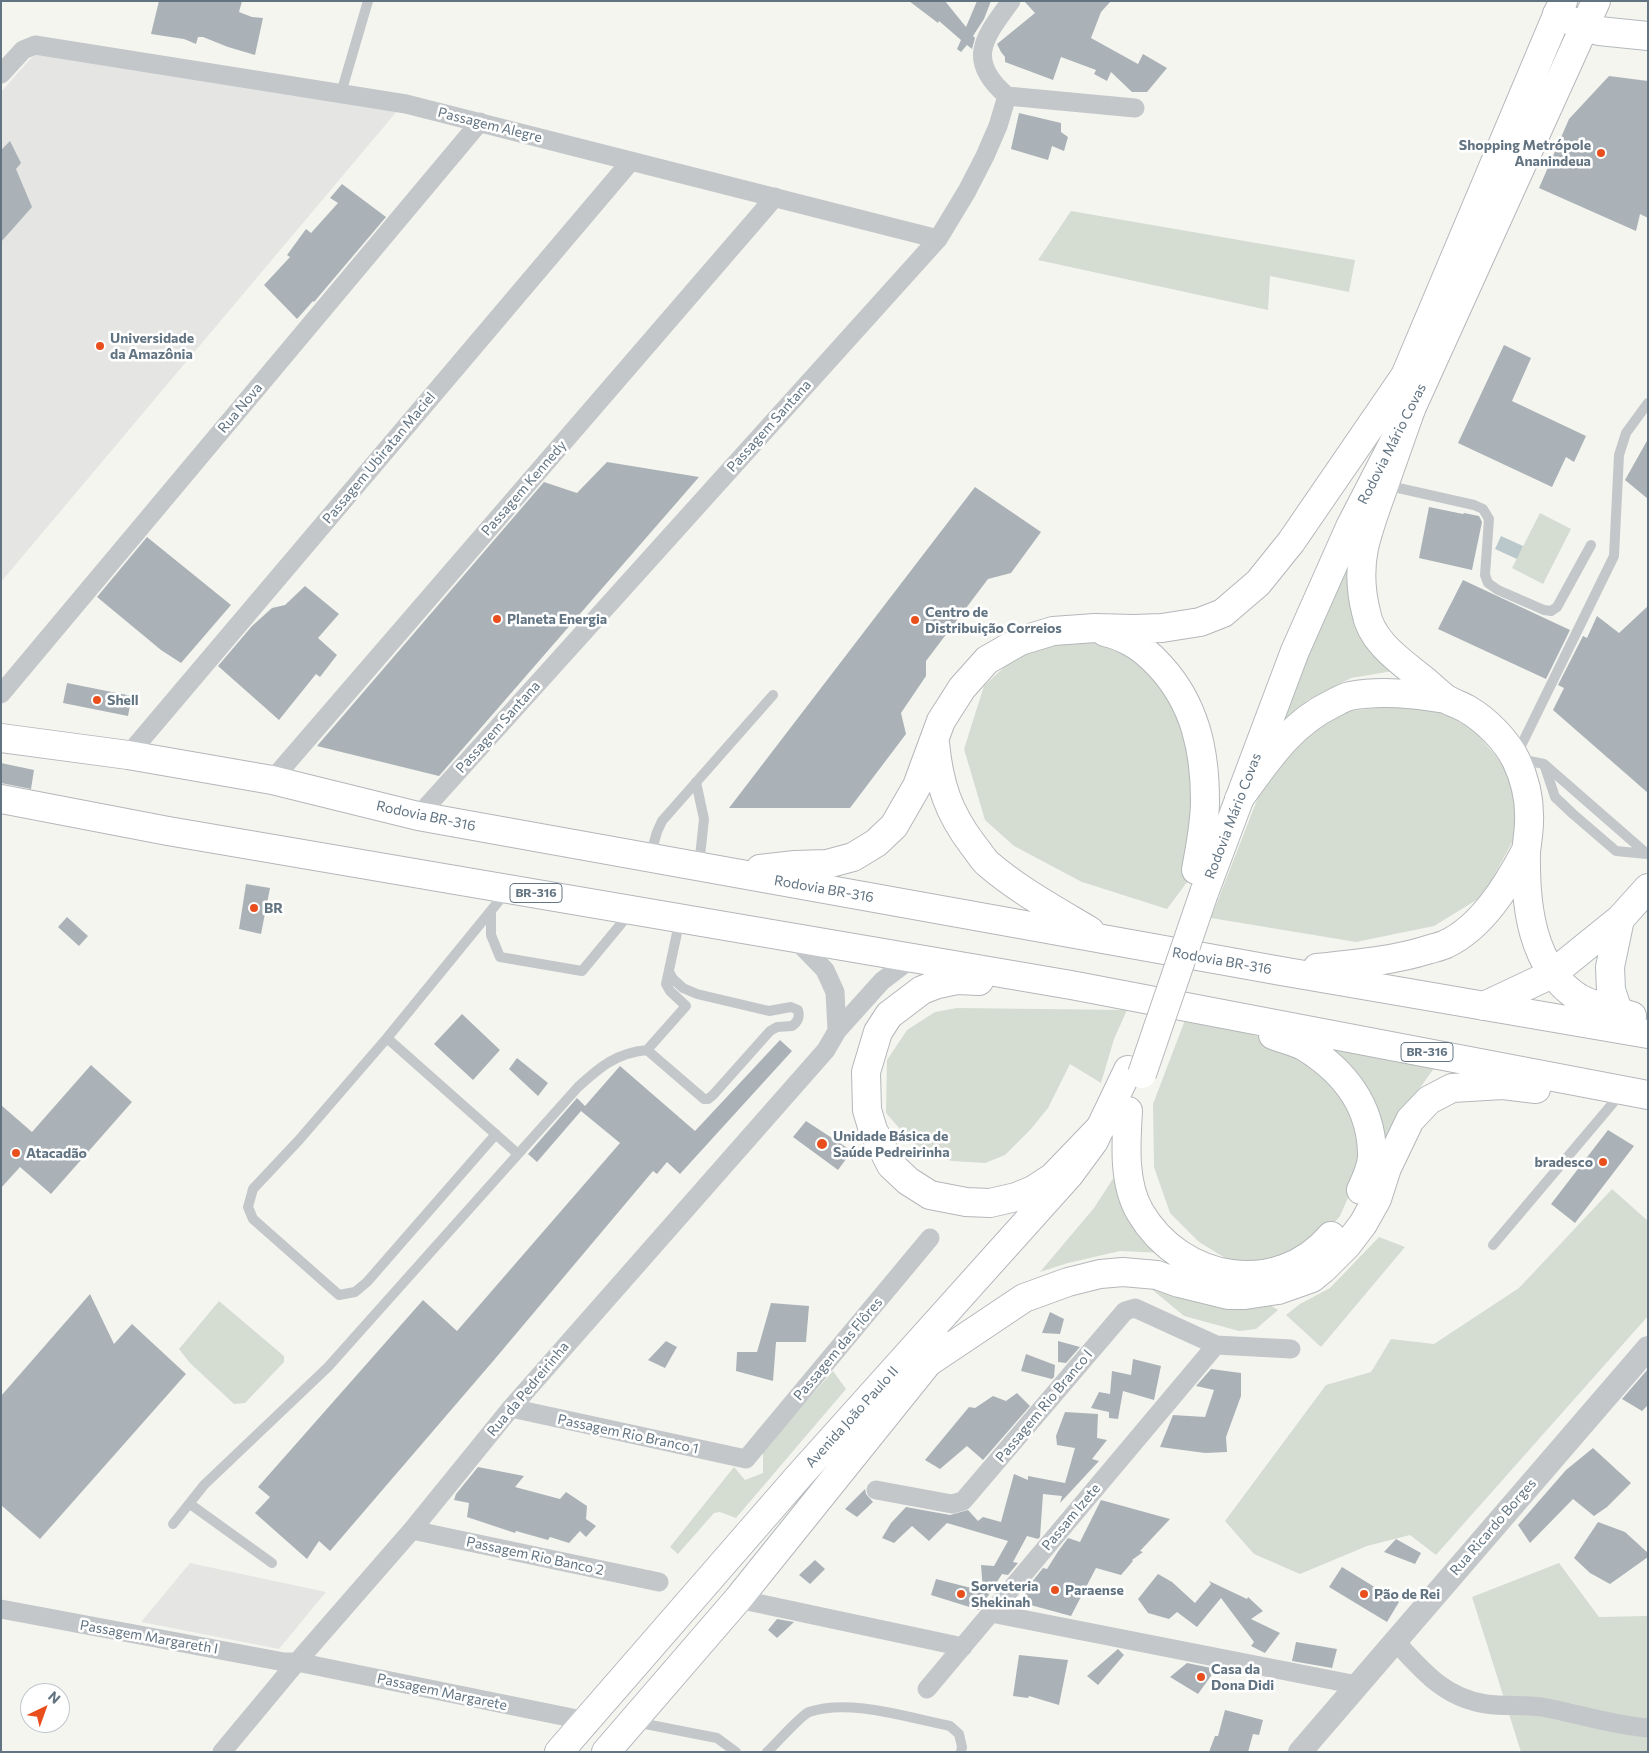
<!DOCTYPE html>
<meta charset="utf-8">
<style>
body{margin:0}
#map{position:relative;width:1649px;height:1753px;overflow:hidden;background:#f5f5f0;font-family:Commissioner,sans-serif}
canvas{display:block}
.frame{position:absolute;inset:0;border:2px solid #627482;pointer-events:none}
.north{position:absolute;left:20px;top:1683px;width:50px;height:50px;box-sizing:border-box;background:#fff;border:1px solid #c0c7cd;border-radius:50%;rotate:42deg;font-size:14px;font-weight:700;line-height:20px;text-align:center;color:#627482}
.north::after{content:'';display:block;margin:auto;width:18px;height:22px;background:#e84f1d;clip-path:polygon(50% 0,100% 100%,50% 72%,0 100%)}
</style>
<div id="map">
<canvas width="1649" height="1753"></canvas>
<div class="frame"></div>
<div class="north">N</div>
</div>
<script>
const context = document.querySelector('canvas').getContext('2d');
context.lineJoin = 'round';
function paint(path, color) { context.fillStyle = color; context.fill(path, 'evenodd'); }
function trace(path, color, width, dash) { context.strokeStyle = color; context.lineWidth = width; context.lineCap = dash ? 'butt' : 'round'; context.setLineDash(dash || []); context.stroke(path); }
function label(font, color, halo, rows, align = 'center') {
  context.font = font + ' Commissioner,sans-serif'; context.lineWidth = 5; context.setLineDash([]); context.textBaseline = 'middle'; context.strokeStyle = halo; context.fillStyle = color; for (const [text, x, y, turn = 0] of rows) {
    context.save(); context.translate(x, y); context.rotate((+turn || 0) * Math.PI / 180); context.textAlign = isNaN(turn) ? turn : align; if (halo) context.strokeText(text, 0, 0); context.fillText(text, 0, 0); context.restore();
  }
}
const built = new Path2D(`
 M39,49l359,61 -397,472v-490z
 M190,1563l136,29 -47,57 -138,-27z`);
const green = new Path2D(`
 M1071,211l284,49 -6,32 -79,-16 -2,34 -230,-50z
 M1540,513l31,16 -28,55 -31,-16z
 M1358,533l4,83 37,54 -48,8 -43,22 -31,31z
 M1070,630l55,20 53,55 14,52 4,113 -29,39 -85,-27 -68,-36 -29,-26 -21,-71 20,-63 31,-29z
 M1394,706l46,6 34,18 38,45 5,58 -34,63 -49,30 -78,16 -145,-24 53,-136 63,-68z
 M957,1008l170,2 -13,29 -13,44 -31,-19 -22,44 -17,21 -26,26 -20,8 -33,-2 -20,-6 -18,-12 -14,-14 -14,-16 1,-53 20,-30 28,-18z
 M1185,1020l36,2 76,30 52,46 13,68 -22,50 -23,27 -41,29 -41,-8 -36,-22 -29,-29 -16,-46 -1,-63z
 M1326,1046l109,21 -29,40 -29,52z
 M1118,1171l45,82 -43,-2 -52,12 -28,9 54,-64z
 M1612,1189l36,32v95l-212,239 -26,-20 -43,11 -67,28 -46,-20 -29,-33 101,-136 45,-13 20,-33 43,5 85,-56z
 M1379,1237l26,10 -84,100 -35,-32 14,-11 30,-16z
 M1143,1282l124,21 11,7 -22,19 -17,2 -55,-15z
 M219,1301l65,55v6l-39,41 -11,1 -44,-41 -11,-14z
 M833,1371l13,18 -110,129 -16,-6 -6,1 -36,41 -8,-7 64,-80 11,13 18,-7v-23z
 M1559,1563l40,54 49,-1v136h-127l-49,-155z`);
const water = new Path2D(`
 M1501,536l22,10 -6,13 -22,-10z`);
const building = new Path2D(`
 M159,1h83l-3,11 13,5 11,1 -8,37 -27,-8 -25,-10h-5l-2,7 -12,-5 -33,-5z
 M909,1h36l21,26 11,-26h14l-7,18 -11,17 2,2 -3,11 -5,-4 -6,7 -4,-3 4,-9 -22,-19 -1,2z
 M1024,1h87l-10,11 -10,26 47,26 5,-10 24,14 -20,24h-15l-21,-20 -4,9 -13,-7 2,-4 -35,-13 -8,23 -48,-18v-5l-4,-5 -4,-8 38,-31z
 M1609,76l39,5v137l-8,-4 -4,17 -97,-43 30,-69z
 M1019,113l42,10v9l7,5 -4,14 -12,-5 -4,14 -37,-11z
 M10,141l11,22 -5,6 16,38 -31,35v-92z
 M342,184l44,33 -72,85 -1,-1 -16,18 -33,-34 26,-28 -3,-2 19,-26 5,4 27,-30 -8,-5z
 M1504,345l27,13 -19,43 74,35 -12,26 -8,-5 -14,30 -94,-44z
 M1648,439v60l-23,-19z
 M607,462l92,15 -260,299 -122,-30 227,-264 33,11z
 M975,487l66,45 -30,41 -23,6 -62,82v15l-25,37 5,21 -56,74h-121z
 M1429,507l34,7 1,-1 15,3 3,6 -10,48 -53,-12z
 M147,537l84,68 -50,58 -20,-13 -64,-53z
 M1463,580l107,50 -24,49 -108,-50z
 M305,586l34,28 -21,24 19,17 -17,22 -4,-3 -37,46 -61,-54 34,-40 20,-18 13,-3z
 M1648,606v187l-95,-83 11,-22 -6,-3 25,-49 4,2 10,-22 22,17z
 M67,683l65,13 -4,20 -65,-13z
 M1,763l33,7 -3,19 -30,-6z
 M246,884l24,4 -9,46 -22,-5z
 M67,917l21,19 -9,10 -21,-19z
 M462,1014l38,36 -27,30 -39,-36z
 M780,1040l12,11 -112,123 -13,-12 -10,12 -4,-3 -159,189 -164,191 -11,-10 -12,18 -52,-46 15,-16 -12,-10 165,-187 34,31 163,-188 -39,-32 -44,51 -9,-8 49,-56 8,8 35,-40 75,65z
 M517,1058l31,25 -10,13 -29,-27z
 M91,1065l41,37 -81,92 -31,-27 -19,21v-83l31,27z
 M806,1121l46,30 -14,19 -45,-33z
 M1608,1130l26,16 -59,77 -24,-19z
 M90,1294l24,50 18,-20 54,50 -146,165 -39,-34v-109z
 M771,1303l38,3 -3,36h-30l-3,39 -37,-10 1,-19h20z
 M1050,1312l14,7 -4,15 -18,-1z
 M666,1341l11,6 -12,21 -17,-8z
 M1058,1341l22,6 -14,16 -8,-1z
 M1026,1354l29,11 -1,12 -2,2 -31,-8z
 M1133,1359l28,7 -7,34 -31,-9 -5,28 -9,-1v-6l-18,-4 8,-16 11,2 2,-23 19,4z
 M1211,1369l30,4v23l-15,41 1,15 -22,1 -45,-6 13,-32 32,2 9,-27 -18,-4z
 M1648,1369v36l-6,6 -20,-12z
 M1017,1393l13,13 -47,54 -16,-14 -27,23 -15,-9 44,-53 6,1 18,-12 13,5z
 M1065,1412l33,2 -1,24 10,2 -15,19 7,2 -39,42 2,-7 -19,-2 -3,43 -2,2 -11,-3 -14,26 5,1 -10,12 -6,-1 -23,36 -48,-15 5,-16 47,12 -2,-26 13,1 14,-25 -61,-18 -18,18 -17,-15 -18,17 -12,-5 9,-15 15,-16 44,8 18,-5 10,11 5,-4 18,5 13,-48 14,6v-4l37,7 10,-35 -18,-3 -1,-9z
 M1593,1448l38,35 -24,24 -13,9 -21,-17 -43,44 -12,-18 48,-55z
 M478,1467l46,9 -9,11 45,12 6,-7 21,14 -1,13 10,7 -10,11 -6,-6 -11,12 -19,-6 -2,3 -32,-9 -1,2 -48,-16 2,-14 -15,-3 2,-6z
 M865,1489l1,5 7,8 -16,15 -12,-8z
 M1101,1500l69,19 -30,32 3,1 -11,8 1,1 -12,14 -25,-7 -25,48 -48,-13 4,-15 16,-20 4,1 12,-19 9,-12 12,4z
 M1598,1522l27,10 23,21v4l-38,27 -20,-11 -16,-15z
 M1396,1539l25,14 -6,11 -31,-12z
 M815,1560l10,9 -15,15 -11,-9z
 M1342,1567l57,35 -12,20 -58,-35z
 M1158,1574l14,8 23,21 16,-19 -2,-3 38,18 1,-2 15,14 -12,8 29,14 -15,20 -14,-7 3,-4 -33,-44 -24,29 -20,-15 -8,7 -21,-6 -10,-14z
 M777,1619l17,3 -17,16 -9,-8z
 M1296,1642l41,7 -5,19 -40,-7z
 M1118,1649l6,6 -26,30 -11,-9z
 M1019,1655l49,5 -9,45 -30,-9 -1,2 -15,-2z
 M1187,1663l29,6 -18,25 -28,-17z
 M1225,1710l38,10 -4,15 -6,-1 -5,18h-39l6,-16h3z`);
const service = new Path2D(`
 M341,93l27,-92
 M1385,485l89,20 9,4 6,10 -4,56 3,8 10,7 46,20 7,1 6,-4 34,-62
 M1544,764l11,33 18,17 43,37 31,3
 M696,782l8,37 -5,47
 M1646,853l-102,-89 -29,-6 99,-202 5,-101 7,-22 22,-30
 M650,856l7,-24 5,-11 111,-126
 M491,911v24l9,22 82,14 48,-58
 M669,972l4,7 10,9 14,6 72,17 22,-4 7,3c2,7 0,12 -6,16l-15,1 -7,4 -57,64 -5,4h-4l-57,-49 39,-44 -16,-15 -4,-7 14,-65
 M387,1038l131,116
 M496,1134l-129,148 -12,10 -16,3 -86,-76 -5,-12 5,-18 46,-49 88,-102 120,-147
 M1493,1245l120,-142
 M190,1504l82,59
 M173,1524l31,-39 124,-118 250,-280c22,-20 38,-34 69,-37
 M635,1722l82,16 19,14
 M767,1752c9,-8 34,-37 42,-40 40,-14 100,6 141,14l9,8 3,13 -1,5`);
const minor = new Path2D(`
 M1,74l22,-24 12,-5 371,59 532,135
 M1007,96l128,12
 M1,694l479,-572
 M128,755l503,-594
 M272,780l503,-583
 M418,816l520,-577 29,-48 18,-35 13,-30 9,-30c-42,-36 -23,-58 4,-95
 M795,939l30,31 10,22 2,39
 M511,1408l235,51 184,-221
 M876,1490l76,14 11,-3 162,-190 10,-3 81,37 75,4
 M412,1530l247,52
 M738,1599l225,48
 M1,1609l283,53h13l290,59
 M991,1613l366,72
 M1395,1641c27,29 49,57 91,63 20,3 41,0 61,4 35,7 65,17 101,20
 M927,1689l289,-344
 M222,1752l75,-90 115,-132 99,-122 315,-358 11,-19 45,-50 29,-22`);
const tertiary = new Path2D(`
 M1300,1752l348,-404`);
const secondary = new Path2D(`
 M1557,14l27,13 15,4 49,5
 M1484,1006l68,-32 68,-55 28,-31
 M1618,1011l-7,-21 -1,-23 10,-48`);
const primary = new Path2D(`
 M1405,376l158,-375
 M1204,893l91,-242 55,-124 61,-118 185,-408
 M559,1752l240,-276 270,-301 25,-34 34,-71
 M606,1752l132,-153 204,-254`);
const trunk = new Path2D(`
 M1411,409c-10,28 -20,56 -30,85 -6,17 -13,36 -17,54 -4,20 -3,44 2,64 5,29 33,48 54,65 9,7 17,15 26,22 7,4 14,6 21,10 19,11 39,31 49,51 9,19 14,41 13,62 0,10 -2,20 -3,30 -1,52 5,116 53,146 16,9 36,12 53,18
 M1105,632c7,2 15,4 22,8 12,6 24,16 33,26 35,38 45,84 45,135 0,23 -5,46 -9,69
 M1,738l127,17 144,25 146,36 863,155 367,63
 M935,743c4,41 13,69 38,102 5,6 9,13 14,18 31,27 68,47 103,68
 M1,799l167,32 903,154 577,110
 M1239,799c27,-37 51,-75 93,-95 6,-3 12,-7 18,-8 32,-6 64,-2 96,3
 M760,869l35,-4 32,-1 26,-7 23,-14 18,-17 23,-40 24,-65 21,-33 25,-28 33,-19 33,-10 42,-3 39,1 28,-1 38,-6 23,-9 35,-30 33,-41 116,-169
 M1317,968c37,-4 75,-7 110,-18 6,-2 13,-3 19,-6 36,-17 61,-58 79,-92
 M979,981l-22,-1 -19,4 -16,6 -33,25 -11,17 -12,40 1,38 6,20 18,35 17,16 22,14 36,7 24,1 26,-6 17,-7 20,-13 50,-52
 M1273,1035c10,4 23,7 32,12 39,24 66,59 67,106 1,12 -6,26 -11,37
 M1128,1111c-2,32 -5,72 12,101 41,70 137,87 191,24
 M927,1363l97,-65 44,-16 32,-8 23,-2 34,3 22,8 49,12h17l33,-5 34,-12 11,-9 24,-24 16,-21 14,-25 10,-31 23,-48 19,-20 23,-12 51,-3 33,4`);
const primaryBridge = new Path2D(`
 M1142,1074l62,-181`);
const markers = [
 [1601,153,5,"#e84f1d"],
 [100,346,5,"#e84f1d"],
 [497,619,5,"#e84f1d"],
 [915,620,5,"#e84f1d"],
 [97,700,5,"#e84f1d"],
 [254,908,5,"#e84f1d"],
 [822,1144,6,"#e84f1d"],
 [16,1153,5,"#e84f1d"],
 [1603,1162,5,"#e84f1d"],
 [1055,1590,5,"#e84f1d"],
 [961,1594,5,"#e84f1d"],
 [1364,1594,5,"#e84f1d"],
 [1201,1677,5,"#e84f1d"]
];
const shields = [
 [536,893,52],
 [1427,1052,52]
];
const shieldNames = [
 ["BR-316",536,893],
 ["BR-316",1427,1052]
];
const streetNames = [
 ["Passagem Alegre",490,125,14],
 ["Rua Nova",240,408,-50],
 ["Passagem Santana",769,426,-48],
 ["Rodovia Mário Covas",1392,444,-63],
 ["Passagem Ubiratan Maciel",379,458,-50],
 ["Passagem Kennedy",524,488,-49],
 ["Passagem Santana",498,727,-48],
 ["Rodovia BR-316",426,816,12],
 ["Rodovia Mário Covas",1233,816,-69],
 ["Rodovia BR-316",824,889,10],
 ["Rodovia BR-316",1222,961,10],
 ["Passagem das Flôres",838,1349,-50],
 ["Rua da Pedreirinha",528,1389,-50],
 ["Passagem Rio Branco I",1044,1406,-50],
 ["Avenida João Paulo II",852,1417,-48],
 ["Passagem Rio Branco 1",628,1434,12],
 ["Passam Izete",1071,1517,-50],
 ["Rua Ricardo Borges",1493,1527,-49],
 ["Passagem Rio Banco 2",535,1556,12],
 ["Passagem Margareth I",149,1637,10],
 ["Passagem Margarete",442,1692,12]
];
const poiNames = [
 ["Shopping Metrópole",1591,145,"right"],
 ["Ananindeua",1591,161,"right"],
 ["Universidade",110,338],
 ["da Amazônia",110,354],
 ["Centro de",925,612],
 ["Distribuição Correios",925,628],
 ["Planeta Energia",507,619],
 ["Shell",107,700],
 ["BR",264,908],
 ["Unidade Básica de",833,1136],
 ["Saúde Pedreirinha",833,1152],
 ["Atacadão",26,1153],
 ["bradesco",1593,1162,"right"],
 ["Sorveteria",971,1586],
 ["Shekinah",971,1602],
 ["Paraense",1065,1590],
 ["Pão de Rei",1374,1594],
 ["Casa da",1211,1669],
 ["Dona Didi",1211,1685]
];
paint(built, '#e5e6e4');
paint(green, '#d5dcd1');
paint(water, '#bac7cb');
paint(building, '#aab2b7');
trace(secondary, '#b3b9bd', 30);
trace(primary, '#b4b8bc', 30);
trace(trunk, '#b4b7ba', 30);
trace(service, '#c4c7ca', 10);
trace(minor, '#c4c7ca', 19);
trace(tertiary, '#c4c7ca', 24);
trace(secondary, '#fff', 28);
trace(primary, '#fff', 28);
trace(trunk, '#fff', 28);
trace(primaryBridge, '#b4b8bc', 30, []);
trace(primaryBridge, '#fff', 28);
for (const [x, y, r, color] of markers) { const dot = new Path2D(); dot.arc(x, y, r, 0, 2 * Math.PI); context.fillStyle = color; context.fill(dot); trace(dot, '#fff', 2); }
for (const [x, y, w] of shields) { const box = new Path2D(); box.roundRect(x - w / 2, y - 9.5, w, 19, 4); context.fillStyle = '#fff'; context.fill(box); trace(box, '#627482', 1); }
label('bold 12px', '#627482', null, shieldNames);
label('14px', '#627482', '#fff', streetNames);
label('bold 14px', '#627482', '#fff', poiNames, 'left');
</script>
